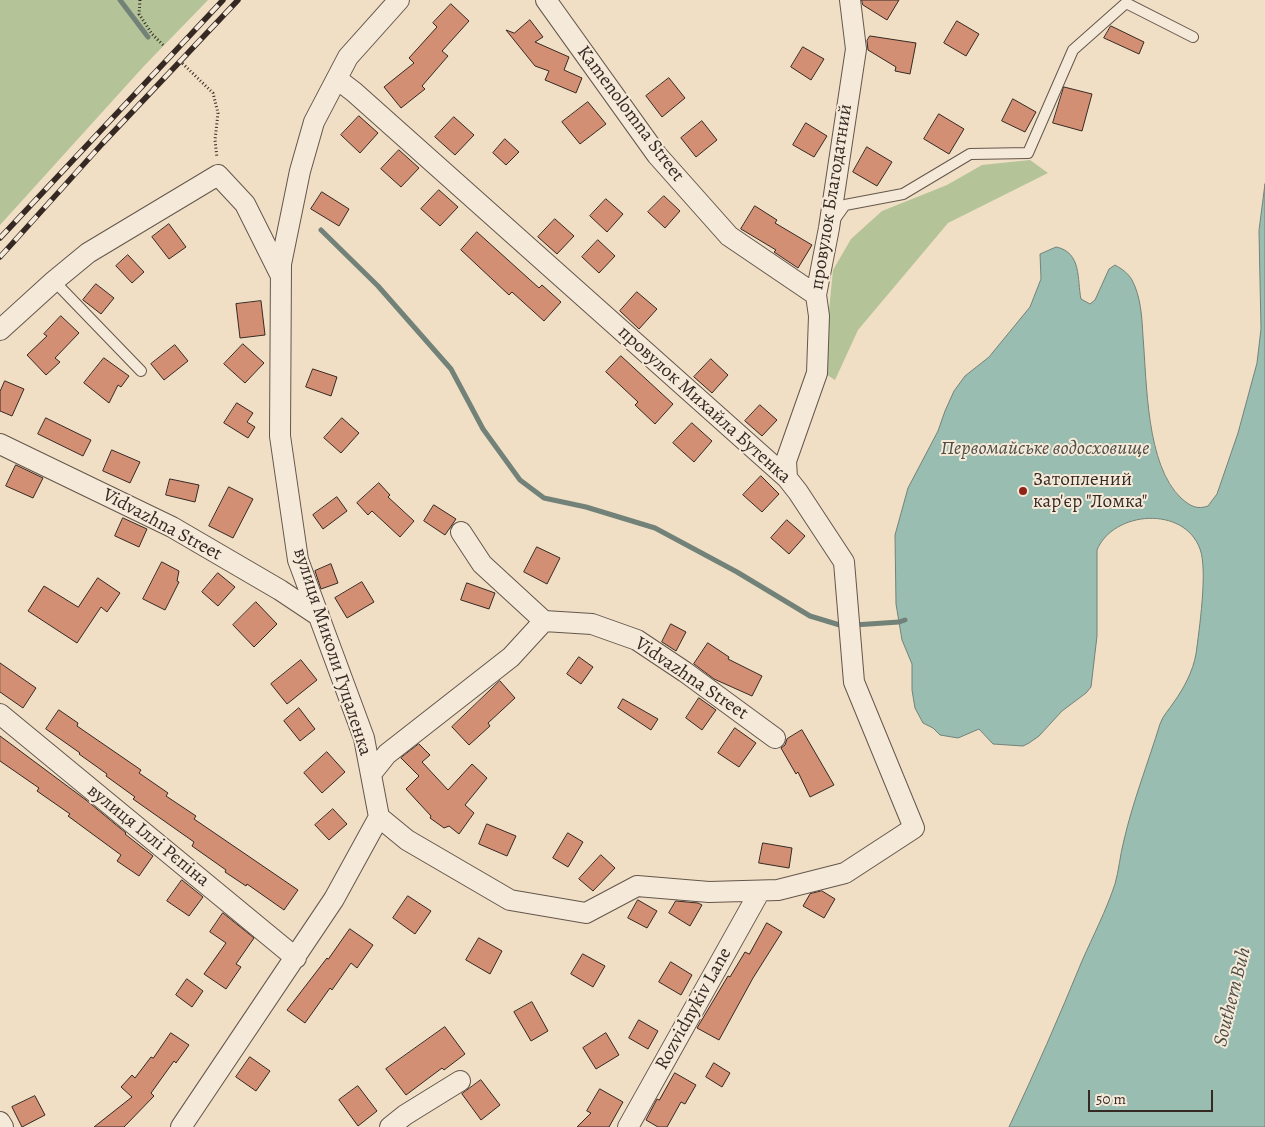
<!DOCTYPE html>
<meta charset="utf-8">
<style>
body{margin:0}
#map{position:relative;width:1265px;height:1127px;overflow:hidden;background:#f0dfc4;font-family:Alegreya,serif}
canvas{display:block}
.scale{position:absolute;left:1088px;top:1090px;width:125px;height:22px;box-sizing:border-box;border:2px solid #362924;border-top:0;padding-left:6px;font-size:15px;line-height:18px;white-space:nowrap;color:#362924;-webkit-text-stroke:4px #f5ead9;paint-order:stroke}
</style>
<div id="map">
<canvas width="1265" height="1127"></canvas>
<div class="scale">50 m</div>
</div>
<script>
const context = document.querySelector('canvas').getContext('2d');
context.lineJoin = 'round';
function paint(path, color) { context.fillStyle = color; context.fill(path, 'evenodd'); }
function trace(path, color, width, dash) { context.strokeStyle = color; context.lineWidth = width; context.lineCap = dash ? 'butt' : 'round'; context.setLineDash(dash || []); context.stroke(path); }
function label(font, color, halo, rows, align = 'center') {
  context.font = font + ' Alegreya,serif'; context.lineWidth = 4; context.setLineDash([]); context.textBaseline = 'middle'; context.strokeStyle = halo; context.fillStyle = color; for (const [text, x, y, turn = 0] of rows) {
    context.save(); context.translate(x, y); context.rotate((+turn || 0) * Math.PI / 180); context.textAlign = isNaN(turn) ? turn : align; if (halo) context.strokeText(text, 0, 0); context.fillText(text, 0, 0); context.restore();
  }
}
const green = new Path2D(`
 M0,0h208l-64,66 -144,159z
 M1030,160l18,13 -100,50 -90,107 -23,50 -11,-7 1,-22 8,-81 18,-31 31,-28 65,-26 35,-20z`);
const water = new Path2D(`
 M1265,184v943h-256c26,-55 50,-110 73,-166 11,-25 24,-50 33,-77 4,-14 5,-29 9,-44 9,-39 24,-77 36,-116 3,-9 9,-14 14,-22 10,-14 19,-31 22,-48 3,-23 12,-84 4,-105 -16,-44 -87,-38 -103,1v86l-6,51 -5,6 -24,18 -23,25 -10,7 -6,3 -30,-2 -14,-15 -21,9 -18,-3 -7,-7 -10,-5 -8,-15 -3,-18v-26l-10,-24 -6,-36 -1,-69 13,-47 30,-57 7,-20 9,-20 11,-15 24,-19 41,-50 11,-28 -1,-25 16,-7c26,5 21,33 25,52l9,5 5,-4 14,-31 6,-4c7,4 13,8 17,15 9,17 10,38 11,57 4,46 3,128 38,161 9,8 16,12 27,8l9,-12 21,-61 19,-70 4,-34 -2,-98z`);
const stream = new Path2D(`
 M120,0l28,37
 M321,230l57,56 73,83 32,60 37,51 24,18 42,9 69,21 82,44 73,44 33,10
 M854,625l45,-3 6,-2`);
const building = new Path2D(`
 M862,0h37l-12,20 -24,-15z
 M451,4l18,17 -27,30 6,5 -26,30 3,3 -24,19 -17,-21 30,-24 -5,-5 28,-31 -4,-4z
 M530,20l13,17 -8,5 34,15 -5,13 18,8 -6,15 -31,-13 4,-9 -14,-5 -29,-36 8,3z
 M957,21l22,13 -13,22 -22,-13z
 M1111,26l33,16 -5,12 -35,-16z
 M870,36l46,7 -6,31 -15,-3 1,-4 -28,-17 -1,-9z
 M803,47l21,12 -13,21 -20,-13z
 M669,78l16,20 -23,19 -16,-21z
 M1064,87l28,7 -10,37 -29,-8z
 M1013,99l23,13 -11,20 -23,-11z
 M588,102l18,22 -26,20 -18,-22z
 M939,114l25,15 -15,25 -25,-15z
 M359,116l19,17 -18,20 -19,-18z
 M454,117l20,18 -19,20 -20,-18z
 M702,121l15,19 -21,17 -15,-19z
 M806,123l21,13 -13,21 -21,-12z
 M505,139l14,13 -13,13 -13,-12z
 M867,147l25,15 -15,24 -24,-14z
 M399,150l20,18 -18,19 -20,-18z
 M439,190l19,17 -18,19 -19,-17z
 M322,192l27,17 -10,17 -28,-17z
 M664,196l16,15 -15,17 -17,-16z
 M606,199l17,15 -16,18 -17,-16z
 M755,206l22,14 -2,3 37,22 -14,23 -24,-16 2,-2 -35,-21z
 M555,219l19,17 -17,18 -19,-17z
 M169,224l17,23 -17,12 -17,-22z
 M477,232l62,56 3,-3 19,17 -17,19 -32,-29 -3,3 -48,-45z
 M598,240l17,16 -16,17 -17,-16z
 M128,255l16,17 -12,11 -16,-17z
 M96,284l18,14 -13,16 -18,-14z
 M637,292l20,17 -18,20 -19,-18z
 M261,301l4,34 -25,3 -4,-34z
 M61,316l18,17 -24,25 5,4 -14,13 -19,-20 20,-19 -3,-2z
 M243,344l21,19 -19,20 -21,-19z
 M175,345l13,16 -24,19 -13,-16z
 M621,356l52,48 -18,20 -20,-19 3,-3 -32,-30z
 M104,358l25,18 -8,11 -3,-2 -9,18 -25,-20z
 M711,359l17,16 -16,18 -18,-16z
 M313,369l24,8 -6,19 -25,-9z
 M5,381l19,8 -12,27 -12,-5v-19z
 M237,403l16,10 -6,9 8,5 -7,11 -24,-15z
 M760,405l17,15 -15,16 -17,-15z
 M46,418l45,22 -8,16 -45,-22z
 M342,418l17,15 -18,20 -17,-15z
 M692,423l20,18 -18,21 -21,-19z
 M112,450l28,12 -10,21 -27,-12z
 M16,465l27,13 -10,20 -27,-12z
 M761,476l18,18 -17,18 -19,-17z
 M170,479l29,6 -4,17 -29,-7z
 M379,483l11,12 -2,2 26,24 -14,16 -28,-26 -4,4 -11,-12z
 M229,487l24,12 -20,39 -24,-12z
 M337,497l10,14 -24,18 -10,-14z
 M434,505l22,14 -11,16 -21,-14z
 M123,518l24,11 -8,18 -24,-11z
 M787,520l18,16 -16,18 -18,-16z
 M537,547l23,11 -13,26 -23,-12z
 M162,562l17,9 -2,10 2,1 -14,28 -22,-11z
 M331,564l7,19 -17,6 -6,-18z
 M218,573l17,14 -17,19 -16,-14z
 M98,578l22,15 -13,19 -6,-5 -24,36 -49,-32 16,-25 34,21z
 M362,582l12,20 -27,16 -12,-20z
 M467,583l28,10 -6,16 -28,-9z
 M256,602l21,22 -23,23 -21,-22z
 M671,624l15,8 -10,19 -14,-9z
 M708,643l21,14 -1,2 34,17 -10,20 -38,-17 -20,-15z
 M579,657l14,10 -12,17 -14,-10z
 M301,660l16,20 -30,24 -16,-20z
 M0,663l36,25 -13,20 -23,-16z
 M500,681l15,17 -27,25 2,3 -21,19 -17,-18z
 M699,698l17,12 -14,20 -16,-12z
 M623,699l35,20 -7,11 -33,-22z
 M299,708l16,21 -15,12 -16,-20z
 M59,710l19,13 -1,3 64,44 -2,3 29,20 -2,3 30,20 -2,3 104,71 -14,20 -37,-26 -1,2 -21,-14 1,-2 -34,-24 2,-4 -61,-43 2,-2 -29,-21 1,-2 -28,-20 1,-1 -34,-24z
 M735,728l21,15 -17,24 -21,-14z
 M802,730l32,55 -24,12 -12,-25 -2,2 -15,-26 4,-3 2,-6z
 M0,736l86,64 40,33 -1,1 28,22 -14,20 -22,-15 4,-6 -53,-39 2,-2 -33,-23 2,-3 -39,-27z
 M419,744l11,11 -8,7 26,28 24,-26 15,14 -22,27 9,8 -15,21 -10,-8 -5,2 -14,-10 1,-2 -25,-27 13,-13 -18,-18z
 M327,752l18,20 -23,21 -18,-20z
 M333,809l14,15 -18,16 -14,-15z
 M487,824l29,12 -9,20 -28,-12z
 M568,833l15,9 -15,25 -15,-9z
 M763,843l29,5 -3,20 -30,-5z
 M601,855l14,13 -22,23 -14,-12z
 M182,880l21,17 -14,19 -22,-15z
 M822,891l13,8 -11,19 -21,-12 7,-12z
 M408,896l23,15 -16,23 -22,-16z
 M638,900l19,11 -10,17 -19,-10z
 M676,901l22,2 4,2 -12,21 -21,-13z
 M223,913l31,25 -18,26 5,3 -15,22 -22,-15 22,-31 -16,-11z
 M767,923l15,9 -29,46 -34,62 -22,-12 31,-52 2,1 15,-25 4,2z
 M350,929l23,16 -16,23 -6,-5 -19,27 -2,-2 -25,35 -18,-13 40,-52 1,1z
 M479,938l23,13 -12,23 -24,-14z
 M583,954l22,12 -12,21 -22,-13z
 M671,962l21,13 -11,20 -22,-13z
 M187,979l16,12 -11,16 -16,-12z
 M532,1002l16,29 -17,10 -17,-29z
 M639,1020l19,11 -10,18 -19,-11z
 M445,1027l20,27 -21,16 -2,-2 -36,27 -20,-26z
 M171,1033l18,12 -13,18 -2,-2 -23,32 3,3 -30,31h-30l38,-30 -11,-10 11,-12 3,3 16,-21 2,1z
 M606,1033l13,22 -23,14 -13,-21z
 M250,1057l20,14 -14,20 -20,-14z
 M714,1063l16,10 -8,14 -16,-10z
 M675,1073l21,12 -11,19 -4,-2 -14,25h-9l-12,-7 11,-21 2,1z
 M481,1080l19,25 -19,15 -19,-26z
 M358,1086l19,25 -19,15 -19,-26z
 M600,1089l23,13 -14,25h-32l14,-14 -4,-2z
 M35,1096l10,19 -23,12 -10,-20z`);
const path = new Path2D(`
 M140,0l-1,14 13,20 12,12
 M180,61l33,32 5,20 -3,27 2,18`);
const lane = new Path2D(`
 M835,219l10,-14 58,-11 67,-40 58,-1 45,-103 53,-47 67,34
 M54,281l87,90`);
const street = new Path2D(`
 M546,0l111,155 72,81 87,59
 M337,79l17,13 433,386 11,14 46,70 10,120 60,146 -69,45 -67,17 -69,2 -72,-6 -51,27 -76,-13 -103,-60 -28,-23
 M0,330l54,-49 34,-28 130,-78 27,29 36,72
 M0,444l172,83 108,63 39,26
 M787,478l-1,-17 31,-88 2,-57 -3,-21 13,-67 27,-179 -6,-49
 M461,532l21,32 62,57
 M0,714l296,244
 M371,774l16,-20 124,-97 33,-36 48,3 45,16 48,32 90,66
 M0,1122l3,5
 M181,1127l153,-228 45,-82 -15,-79 -66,-178 -18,-124 1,-172 19,-93 14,-49 34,-65 51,-57
 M390,1127l15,-12 55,-34
 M628,1127l132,-236`);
const rail = new Path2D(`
 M0,238l223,-238
 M0,257l102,-113 136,-144`);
const markers = [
 [1023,491,5,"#8f2418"]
];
const streetNames = [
 ["Kamenolomna Street",630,114,53],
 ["провулок Благодатний",832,197,-81],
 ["провулок Михайла Бутенка",704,405,42],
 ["Vidvazhna Street",162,525,28],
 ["вулиця Миколи Гуцаленка",332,652,72],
 ["Vidvazhna Street",691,679,34],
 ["вулиця Іллі Рєпіна",148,836,39],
 ["Rozvidnykiv Lane",694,1009,-61]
];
const poiNames = [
 ["Затоплений",1033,480],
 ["кар'єр \"Ломка\"",1033,502]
];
const waterNames = [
 ["Первомайське водосховище",1045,449],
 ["Southern Buh",1233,997,-76]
];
paint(green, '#b4c398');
paint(water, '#9abdb1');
trace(water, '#728279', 1);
trace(stream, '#728279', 5);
paint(building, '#d28f73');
trace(building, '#362924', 1);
trace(lane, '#64564c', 12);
trace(street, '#64564c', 22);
trace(path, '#362924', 3, [1, 2.5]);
trace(lane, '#f5ead9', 10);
trace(street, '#f5ead9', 20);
trace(rail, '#362924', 5.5);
trace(rail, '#f5ead9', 4, [11]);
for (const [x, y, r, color] of markers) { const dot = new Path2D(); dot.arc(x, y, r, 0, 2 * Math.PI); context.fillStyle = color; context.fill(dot); trace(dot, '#f5ead9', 2); }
label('19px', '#362924', '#f5ead9', streetNames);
label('19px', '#362924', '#f5ead9', poiNames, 'left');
label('italic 20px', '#4f4e47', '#f5ead9', waterNames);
</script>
